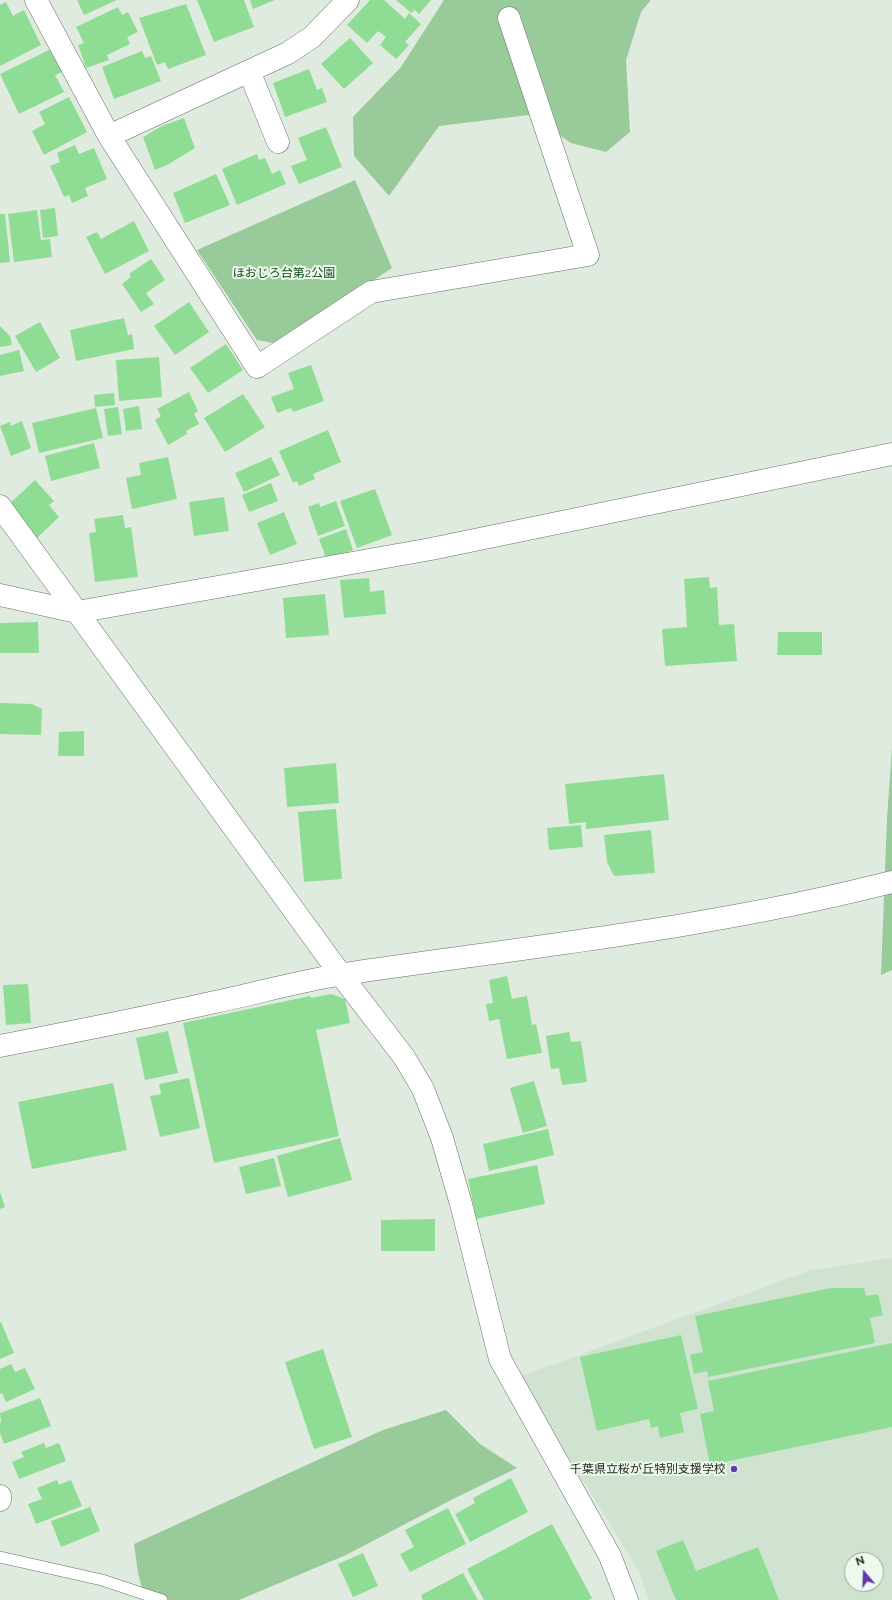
<!DOCTYPE html>
<meta charset="utf-8">
<style>
body{margin:0}
#map{position:relative;width:892px;height:1600px;overflow:hidden;background:#dfebdf;font-family:Raleway,sans-serif}
canvas{display:block}
.north{position:absolute;left:844px;top:1552px;width:40px;height:40px;box-sizing:border-box;background:#ecf9ec;border:1px solid #9aa49a;border-radius:50%;rotate:341deg;font-size:11px;font-weight:700;line-height:16px;text-align:center;color:#1f2420}
.north::after{content:'';display:block;margin:auto;width:14px;height:18px;background:#6539b0;clip-path:polygon(50% 0,100% 100%,50% 72%,0 100%)}
</style>
<div id="map">
<canvas width="892" height="1600"></canvas>
<div class="north">N</div>
</div>
<script>
const context = document.querySelector('canvas').getContext('2d');
context.lineJoin = 'round';
function paint(path, color) { context.fillStyle = color; context.fill(path, 'evenodd'); }
function trace(path, color, width, dash) { context.strokeStyle = color; context.lineWidth = width; context.lineCap = dash ? 'butt' : 'round'; context.setLineDash(dash || []); context.stroke(path); }
function label(font, color, halo, rows, align = 'center') {
  context.font = font + ' Raleway,"Noto Sans JP",sans-serif'; context.lineWidth = 4; context.setLineDash([]); context.textBaseline = 'middle'; context.strokeStyle = halo; context.fillStyle = color; for (const [text, x, y, turn = 0] of rows) {
    context.save(); context.translate(x, y); context.rotate((+turn || 0) * Math.PI / 180); context.textAlign = isNaN(turn) ? turn : align; if (halo) context.strokeText(text, 0, 0); context.fillText(text, 0, 0); context.restore();
  }
}
const built = new Path2D(`
 M892,1258v342h-244l-8,-27 -121,-196 292,-107zM852,1560h24v24h-24z`);
const green = new Path2D(`
 M444,0h207l-10,12 -15,48 4,72 -24,20 -35,-9 -42,-28 -90,11 -50,70 -35,-40 -1,-39 48,-50z
 M355,180l37,88 -114,76 -21,-4 -60,-90z
 M892,747v223l-11,5 6,-156z
 M446,1410l34,34 37,24 -64,31 -107,56 -107,45h-94l-7,-27 -4,-29 249,-114z`);
const building = new Path2D(`
 M77,0h40l-33,15z
 M197,0h47l10,27 -40,15z
 M250,0h25l-22,9z
 M370,0h14l21,19 4,-6 12,11 -16,18 4,3 -13,14 -16,-14 6,-8 -8,-6 -11,12 -20,-18z
 M396,0h35l-12,14 -4,-4 -4,3z
 M6,2l7,14 11,-6 17,35 -41,21v-61z
 M186,4l20,51 -38,14 -3,-7 -8,3 -18,-47z
 M118,7l4,8 6,-3 10,20 -11,5 3,7 -23,11 2,5 -23,8 -8,-23 6,-2 -8,-16z
 M350,38l23,25 -29,26 -23,-25z
 M51,49l11,23 -7,3 9,17 -45,22 -19,-40z
 M142,51l3,7 6,-2 10,25 -47,18 -12,-32z
 M309,69l8,21 5,-2 5,14 -42,15 -12,-34z
 M69,97l18,35 -43,23 -12,-24 13,-7 -6,-12z
 M184,118l11,30 -26,16 -14,6 -12,-33 19,-11z
 M326,127l16,40 -43,17 -8,-18 16,-6 -9,-22z
 M75,145l4,9 15,-6 13,31 -22,9 3,8 -16,7 -3,-8 -5,2 -14,-31 10,-4 -3,-9z
 M257,154l2,6 6,-2 7,16 8,-4 6,14 -49,21 -15,-36z
 M216,174l14,31 -45,18 -12,-30z
 M55,208l3,28 -15,2 -3,-28z
 M37,210l4,30 9,-1 2,18 -38,5 -6,-48z
 M0,214h5l5,48 -10,1z
 M134,221l15,30 -44,23 -19,-37 11,-5 4,7z
 M151,259l14,21 -19,13 8,11 -13,8 -19,-28 9,-7 -2,-3z
 M189,302l20,30 -34,23 -21,-29z
 M124,318l4,17 4,-1 2,15 -58,12 -6,-31z
 M40,322l20,36 -24,14 -21,-36z
 M0,326l10,10 2,9 -12,2z
 M226,344l17,26 -35,23 -18,-25z
 M19,350l5,21 -24,5v-21z
 M159,357l3,40 -43,4 -3,-41z
 M311,365l13,36 -31,11 -2,-4 -14,5 -6,-16 23,-8 -6,-16z
 M189,392l9,19 -4,3 5,10 -13,7 1,3 -19,11 -13,-25 6,-4 -4,-7z
 M114,393l1,12 -20,2 -1,-12z
 M243,394l22,33 -40,25 -21,-34z
 M139,406l3,23 -16,2 -3,-22z
 M118,407l4,27 -14,2 -4,-27z
 M96,408l7,30 -64,15 -7,-30z
 M22,421l9,27 -20,8 -11,-30 10,-4 1,4z
 M328,430l13,32 -28,12 2,5 -16,7 -2,-5 -4,2 -14,-32z
 M94,443l6,25 -49,13 -6,-25z
 M168,457l9,42 -45,10 -6,-31 15,-3 -2,-12z
 M271,457l9,18 -36,17 -9,-19z
 M35,480l19,21 -5,4 10,12 -25,24 -30,-32z
 M271,483l7,18 -29,11 -7,-17z
 M375,489l17,46 -35,13 -17,-47z
 M224,497l5,34 -35,5 -5,-34z
 M336,501l9,25 -27,10 -10,-29 11,-4 1,4z
 M284,512l13,32 -27,11 -13,-32z
 M123,515l2,13 6,-1 7,50 -43,5 -6,-49 7,-1 -2,-13z
 M346,529l7,21 -26,10 -8,-21z
 M709,577l1,11 7,-1 2,38 15,-1 3,37 -72,5 -3,-37 25,-2 -3,-48z
 M369,578l1,14 14,-2 2,24 -42,4 -4,-38z
 M325,594l4,41 -43,3 -3,-40z
 M38,622l1,31h-39v-30z
 M778,632h44v23h-45z
 M0,703l32,1 10,5 -1,26 -41,-1z
 M84,731v25h-26l1,-24z
 M336,763l3,40 -52,4 -3,-39z
 M664,774l5,46 -83,9v-7l-17,2 -4,-40z
 M336,809l6,70 -38,3 -6,-70z
 M581,825l2,22 -34,3 -2,-22z
 M651,830l4,43 -41,3 -7,-14 -3,-27z
 M507,976l5,23 15,-3 5,29 4,-1 6,29 -35,6 -8,-40 -10,2 -3,-17 7,-1 -4,-23z
 M28,984l3,39 -25,2 -3,-40z
 M331,994l14,5 5,24 -34,7 23,106 -125,27 -31,-140 127,-27 1,2z
 M168,1031l10,42 -33,7 -9,-42z
 M569,1032l2,10 10,-1 6,41 -25,3 -3,-17 -8,1 -5,-33z
 M189,1078l11,50 -40,9 -10,-41 11,-2 -2,-10z
 M534,1081l13,45 -24,7 -13,-45z
 M113,1083l14,67 -95,19 -14,-67z
 M548,1129l6,26 -65,16 -6,-27z
 M340,1138l12,42 -64,17 -11,-41z
 M274,1158l7,28 -35,8 -7,-27z
 M537,1165l8,39 -69,15 -8,-40z
 M0,1192l5,15 -5,2z
 M435,1219v32h-54v-31z
 M831,1288h33l2,8 12,-2 5,21 -13,3 5,25 -167,34 -1,-6 -13,3 -4,-19 13,-3 -8,-36z
 M1,1322l13,31 -14,6v-36z
 M681,1335l17,74 -18,4 4,19 -24,6 -2,-12 -7,2 -2,-9 -52,12 -17,-74z
 M892,1343v84l-182,38 -10,-51 14,-3 -6,-30z
 M323,1349l29,88 -38,12 -29,-87z
 M11,1364l4,8 10,-4 10,21 -29,13 -4,-9 -2,1v-25z
 M40,1398l11,28 -47,18 -4,-11v-10l1,-1 -1,-9z
 M44,1443l2,5 13,-5 7,18 -47,18 -7,-17 12,-5 -3,-5z
 M511,1478l17,34 -58,30 -15,-28 20,-11 -2,-5z
 M57,1480l2,5 12,-5 11,26 -46,18 -8,-20 14,-5 -5,-11z
 M90,1507l10,24 -39,16 -10,-26z
 M448,1508l18,36 -56,28 -10,-18 14,-7 -9,-17z
 M552,1524l40,74 -3,2h-105l-17,-31z
 M683,1540l13,31 62,-24 21,53h-103l-20,-49z
 M363,1553l15,33 -25,11 -15,-33z
 M463,1573l15,27h-55l-2,-5z`);
const service = new Path2D(`
 M0,1557l102,23 60,20`);
const minor = new Path2D(`
 M36,0l73,136 148,231 114,-75 217,-37 -79,-237
 M249,71l29,71
 M109,136l179,-83 24,-16 36,-37
 M0,506l341,469 63,82 19,32 19,49 19,66 39,155 110,197 17,44
 M0,595l77,17 354,-63 461,-95
 M0,1496v4`);
const tertiary = new Path2D(`
 M0,1046c72,-14 143,-28 215,-44 42,-9 85,-21 129,-28 183,-27 368,-46 548,-92`);
const markers = [
 [734,1469,4,"#6539b0"]
];
const parkNames = [
 ["ほおじろ台第2公園",284,273]
];
const poiNames = [
 ["千葉県立桜が丘特別支援学校",726,1469]
];
paint(built, '#d0e3d0');
paint(green, '#98ca9a');
paint(building, '#8fdd94');
trace(service, '#667166', 12);
trace(minor, '#667166', 23);
trace(tertiary, '#667166', 23);
trace(service, '#fff', 11);
trace(minor, '#fff', 22);
trace(tertiary, '#fff', 22);
for (const [x, y, r, color] of markers) { const dot = new Path2D(); dot.arc(x, y, r, 0, 2 * Math.PI); context.fillStyle = color; context.fill(dot); trace(dot, '#ecf9ec', 1.5); }
label('12px', '#114819', '#ecf9ec', parkNames);
label('12px', '#1f2420', '#ecf9ec', poiNames, 'right');
</script>
